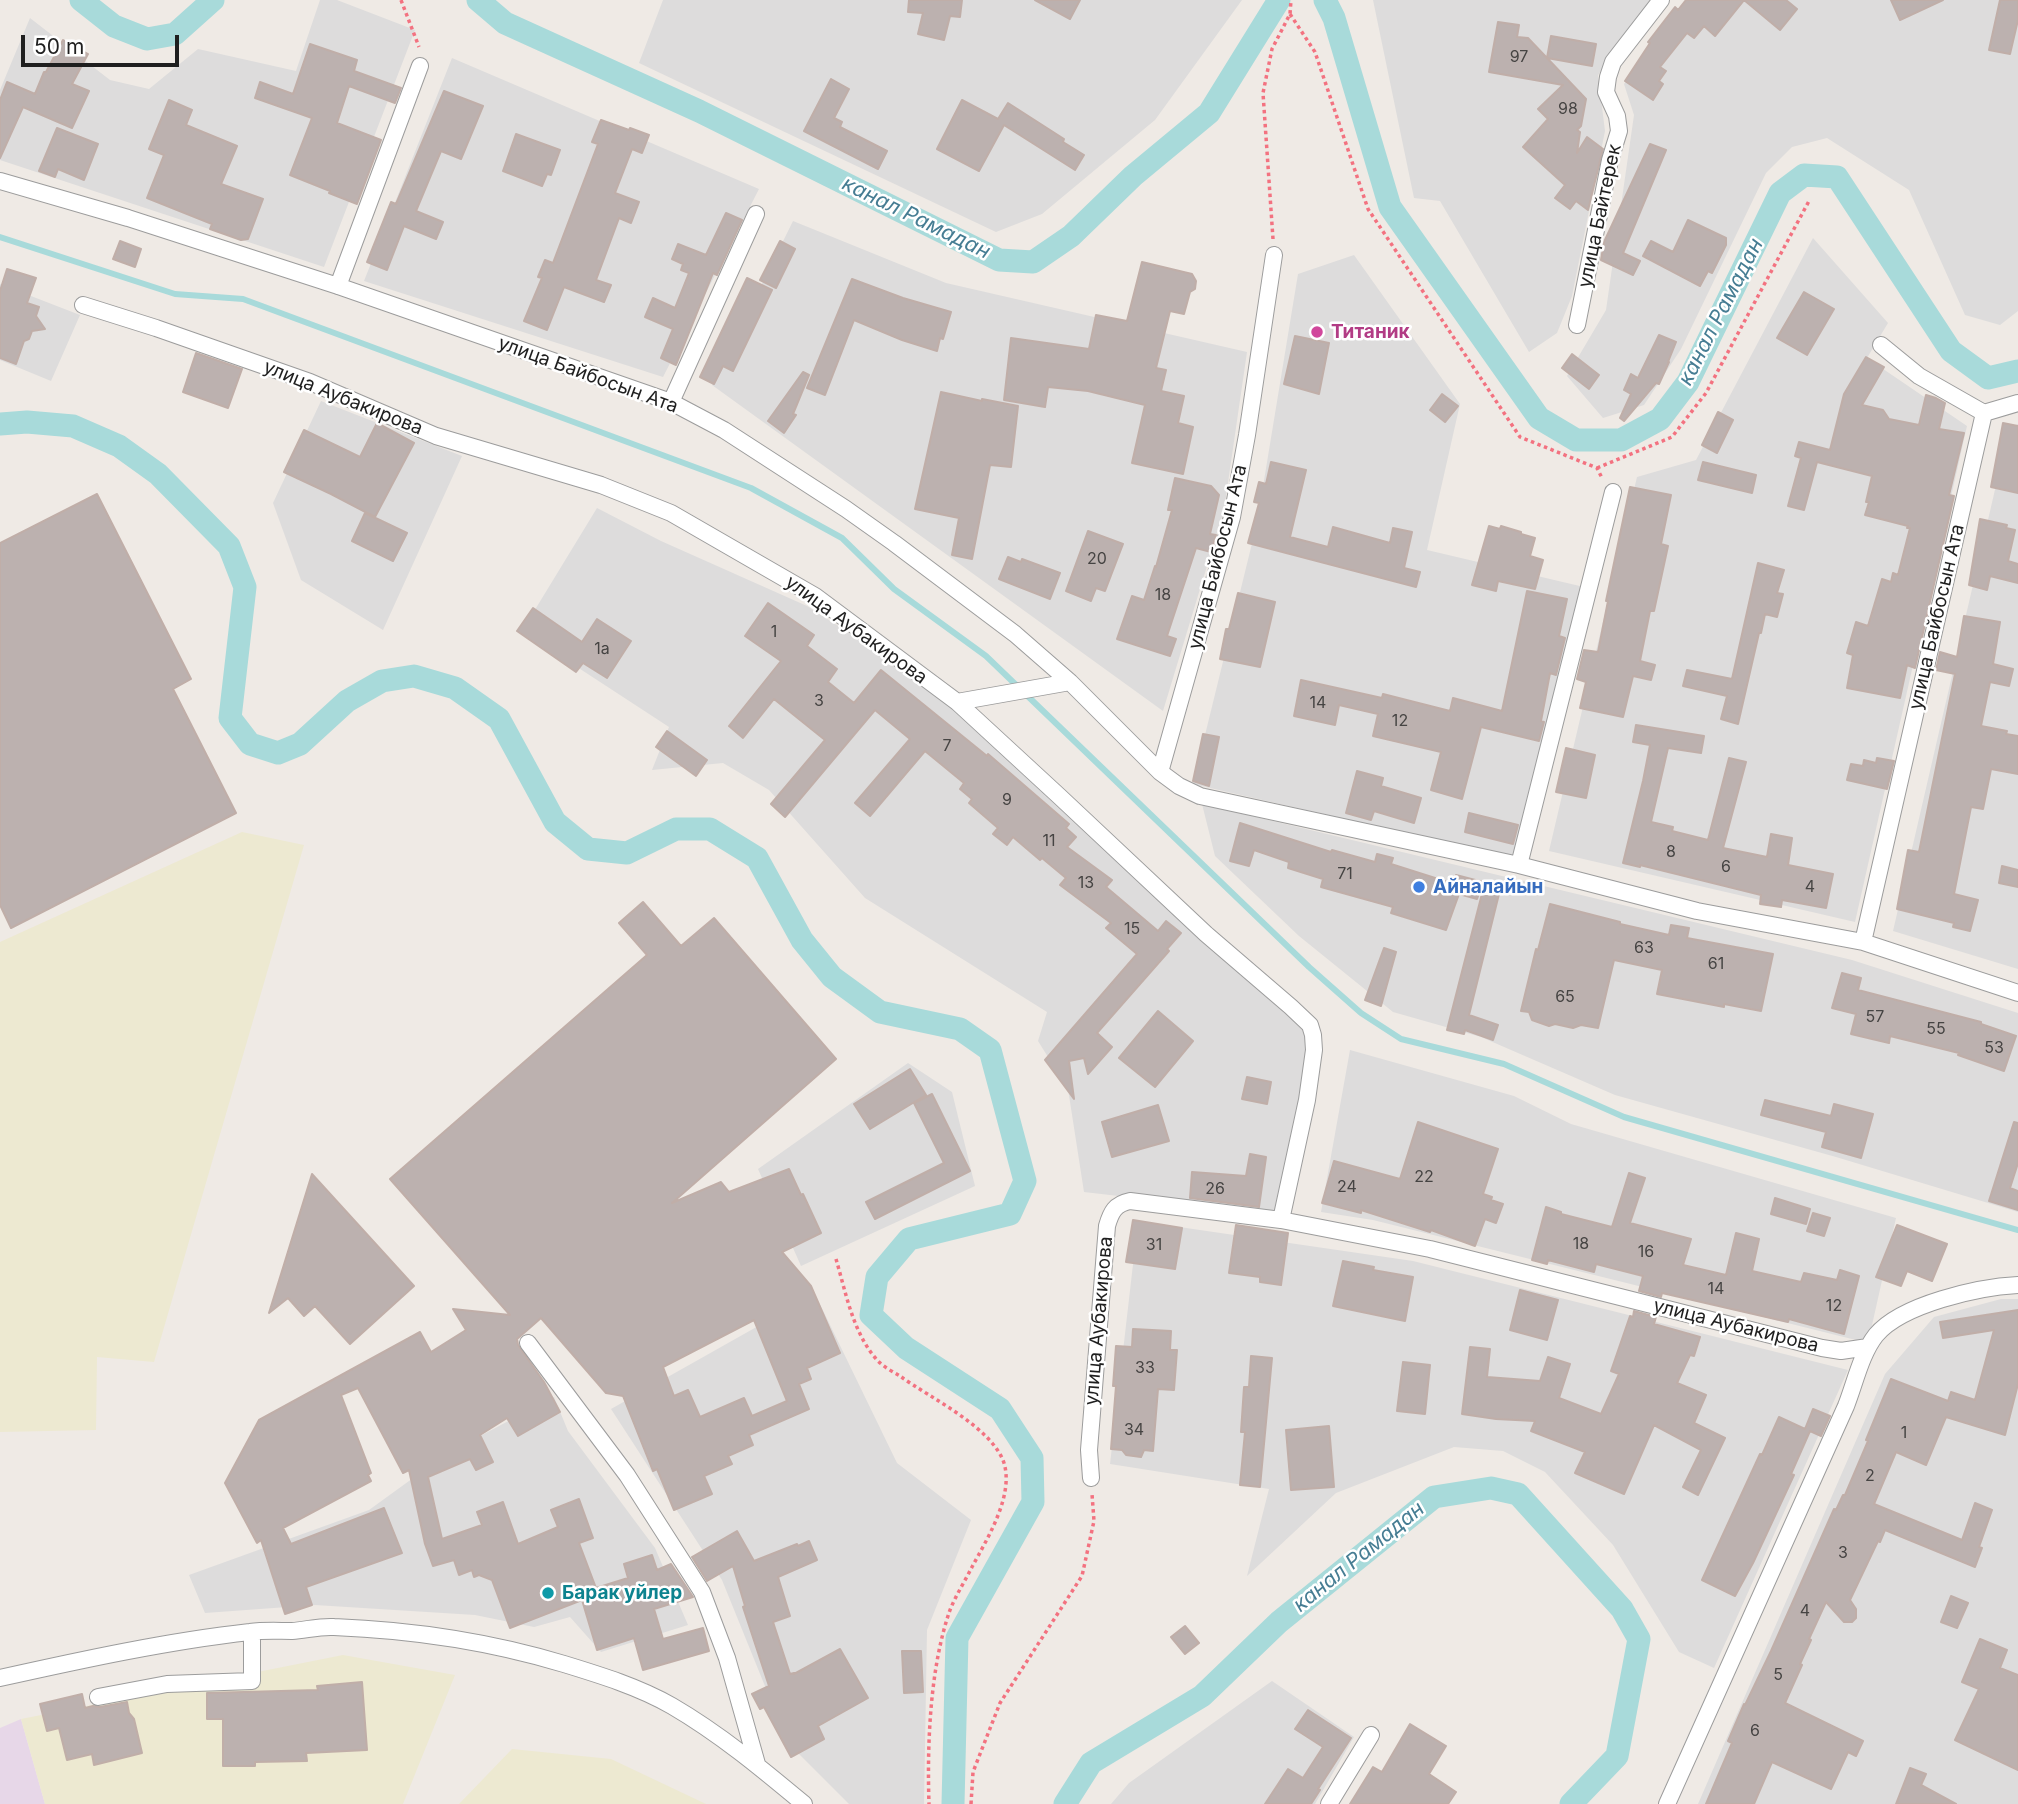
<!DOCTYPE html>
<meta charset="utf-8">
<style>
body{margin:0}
#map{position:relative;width:2018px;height:1804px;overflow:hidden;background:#efeae5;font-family:Inter,sans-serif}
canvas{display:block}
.scale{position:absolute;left:21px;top:35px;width:158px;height:32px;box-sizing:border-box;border:4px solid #1f1f1f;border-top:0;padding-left:9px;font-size:21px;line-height:24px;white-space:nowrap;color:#1f1f1f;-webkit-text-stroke:5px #fff;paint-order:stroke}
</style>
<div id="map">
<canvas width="2018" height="1804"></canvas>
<div class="scale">50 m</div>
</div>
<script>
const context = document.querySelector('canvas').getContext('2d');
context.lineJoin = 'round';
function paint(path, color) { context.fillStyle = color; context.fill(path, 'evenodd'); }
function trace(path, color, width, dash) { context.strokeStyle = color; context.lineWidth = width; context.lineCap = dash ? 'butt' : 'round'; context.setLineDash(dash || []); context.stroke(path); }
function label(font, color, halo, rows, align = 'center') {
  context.font = font + ' Inter,sans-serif'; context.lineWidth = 5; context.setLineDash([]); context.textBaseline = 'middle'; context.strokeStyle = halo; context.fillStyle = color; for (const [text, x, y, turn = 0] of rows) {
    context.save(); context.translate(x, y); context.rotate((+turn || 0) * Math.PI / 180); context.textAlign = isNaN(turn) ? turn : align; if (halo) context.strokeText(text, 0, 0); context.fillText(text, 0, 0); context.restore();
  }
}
const residential = new Path2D(`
 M320,0h17l78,30 -91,237 -324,-107v-70l30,-72 80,62 39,9 49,-40 98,22z
 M663,0h579l-87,120 -113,94 -46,18 -357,-169z
 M1373,0h285l-60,75 7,56 -33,165 -15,37 -28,19 -89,-151 -26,-3z
 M1691,0h327v311l-18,14 -35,-10 -56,-125 -82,-52 -35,9 -26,26 -85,176 -37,56 -41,13 -36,-42 39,-66 28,-195 -10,-31z
 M452,58l307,131 -96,188 -299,-96z
 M793,221l153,62 301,69 -23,158 -61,201 -451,-326z
 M1813,238l75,85 -21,35 100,68 -112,496 -306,-71 88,-374 59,-17z
 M1354,255l106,149 -33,146 157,37 -61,273 -330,-76 64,-261 41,-249z
 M0,284l80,31 -29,66 -51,-21z
 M321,401l141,55 -79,174 -82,-50 -28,-77z
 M2018,424v545l-125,-38 116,-502z
 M597,508l64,33 146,65 150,96 30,25 324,310 -20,179 -207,-24 -16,-103 -30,-48 9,-29 -182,-114 -96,-108 -46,-27 -71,7 17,-43 -147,-96z
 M1202,804l650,156 166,53v199l-182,-55 -221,-62 -134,-58 -88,-25 -94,-76 -84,-80z
 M1350,1050l164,46 57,28 325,94 -28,125 -495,-123 -52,-8z
 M908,1063l44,29 23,94 -174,80 -43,-97z
 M1138,1221l275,40 435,109 -134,298 -35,-16 -66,-107 -68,-73 -42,-21 -49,-4 -118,46 -89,83 22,-87 -159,-25z
 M815,1294l82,169 74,57 -44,110 -3,174h-75l-61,-61 -66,-163 -111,-171z
 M2001,1299h17v505h-320l187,-430 49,-57z
 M554,1397l14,34 87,117 33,77 -87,27 -31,-35 -36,10 -59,-12 -160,-10 -110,8 -16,-38 180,-65 40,-29 73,-46z
 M1272,1681l82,56 -39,67h-204l18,-21z`);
const industrial = new Path2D(`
 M21,1719l24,85h-45v-76z`);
const farmland = new Path2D(`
 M242,832l62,13 -150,517 -57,-5 -1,73 -96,2v-490z
 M343,1655l112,20 -52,129h-358l-24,-85z
 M512,1749l99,10 95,45h-247z`);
const stream = new Path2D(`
 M0,237l175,57 68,5 508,189 91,50 52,51 92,67 323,311 52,46 40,26 103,25 120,53 394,113`);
const canal = new Path2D(`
 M81,0l33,26 33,13 28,-5 38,-34
 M478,0l27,23 194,88 300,149 34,2 38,-26 62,-60 76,-63 70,-113
 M1325,0l9,18 56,189 149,211 37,22h45l39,-21 28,-37 92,-189 24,-18 33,2 114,174 37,27 30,-7
 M0,424l27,-2 46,4 46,20 39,28 71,72 16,41 -15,131 20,26 28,9 22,-9 47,-43 35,-20 32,-5 41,12 44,31 56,103 33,27 39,4 49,-24h34l47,29 45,82 30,37 48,35 80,17 30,21 35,131 -15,33 -101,25 -32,38 -6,38 35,33 94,61 32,49 1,44 -76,136 -4,166
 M1065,1804l26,-41 111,-67 77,-74 155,-125 57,-9 27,6 104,115 17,30 -22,117 -46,48`);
const building = new Path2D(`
 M909,0h53l-2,17 -10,-1 -6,24 -26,-6 5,-21 -15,-1z
 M1035,0h45l-10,19z
 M1686,0h58l-29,36 -11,-10 -10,12 -7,-5 -27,34 6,4 -7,10 4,3 -10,16 -28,-19 25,-38 -2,-1 27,-35 3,3z
 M1744,0h42l11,9 -17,21z
 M1891,0h52l-43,20z
 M2000,0h18v20l-8,34 -21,-4z
 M1498,22l21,3 -2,12 11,1 58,61 -5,27 -4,4 3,2 -3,21 10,-16 16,12 -15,61 -12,-9 -6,8 -15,-11 10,-13 -42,-38 25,-28 -10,-10 25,-24 -74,-13z
 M1551,36l45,8 -4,22 -45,-8z
 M63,40l25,14 -16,30 17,7 -17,37 -49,-21 -23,51v-58l7,-18 28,12 9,-22h2z
 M310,44l47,16 -3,11 47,17 -6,15 -46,-17 -12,37 44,17 -24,64 -28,-11 1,-2 -40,-16 22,-57 -57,-20 5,-16 33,12z
 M831,79l18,10 -15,29 8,4 -2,5 47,24 -9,18 -74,-38z
 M444,91l39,15 -22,53 -20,-8 -25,60 27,11 -7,17 -32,-13 -17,44 -20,-8 24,-60 5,2z
 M169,100l23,10 -6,15 51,21 -16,38 42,15 -15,40 -7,1 -31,-11 2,-5 -65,-26 17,-43 -15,-6z
 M962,100l36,19 10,-16 56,36 -1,3 21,13 -9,15 -71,-45 -25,46 -42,-22z
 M601,120l28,10 1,-2 19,7 -7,18 -10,-4 -17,44 24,9 -8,21 -12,-5 -23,62 15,5 -7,17 -40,-15 -17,43 -23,-9 18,-43 -4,-1 7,-17 8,3 45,-119 -6,-2z
 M57,128l41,16 -14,36 -26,-11 -3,8 -16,-6z
 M516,134l44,16 -9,25 -4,-1 -5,12 -39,-15z
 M1650,144l16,6 -43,103 17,8 -7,14 -32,-15 3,-18z
 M726,213l16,7 -25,55 -4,-2 -37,92 -15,-7 12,-29 -28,-12 8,-19 22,10 14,-35 -8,-3 2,-6 -11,-5 6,-15 28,11z
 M1688,220l38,18v7l-14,28 -4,-2 -8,15 -57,-30 8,-15 22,11z
 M120,241l21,8 -6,18 -22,-8z
 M780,241l15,8 -19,39 -16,-8z
 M1142,262l50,12 4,7 -1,8 -5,3 -6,22 -14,-3 -14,57 10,2 -5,21 23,5 -6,27 15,4 -10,47 -51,-11 13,-58 -57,-14 -40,-4 -3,20 -41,-7 7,-62 78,11 7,-34 31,6z
 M7,269l29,9 -9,25 12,4 -3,9 9,13 -13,2 -3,8 -5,2 -8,23 -16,-6v-67z
 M747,278l25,12 -39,81 -10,-5 -9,18 -14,-7z
 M852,279l51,19 48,14 -8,27 -3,-1 -3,13 -35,-11 -48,-20 -29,75 -18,-7z
 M1804,292l30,17 -27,46 -30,-17z
 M1659,335l17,7 -8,20h1l-10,22 -3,-1 -32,38 -4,-3 11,-24 -7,-4 7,-16 7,4z
 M1295,336l34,7 -10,51 -35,-10z
 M196,353l46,16 -14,39 -45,-16z
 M1572,354l27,21 -10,14 -27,-21z
 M1866,357l18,10 -22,38 21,5 6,9 30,6 7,-30 10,3 9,5 -6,26 25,4 -15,62 5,1 -39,172 -8,-3 -7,33 -53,-10 6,-33 -6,-2 9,-31 12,4 14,-47 9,3 2,-9 5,2 12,-47h-3l1,-2 -43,-11 4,-13h-3l6,-26 -55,-14 -13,48 -16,-4 13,-48 -6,-2 4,-14 31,8 14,-56z
 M803,372l6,3 -16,39 3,1 -12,18 -16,-12z
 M941,392l41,9v-2l36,7 -7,61 -21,-2 -18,94 -20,-4 7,-37 -44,-9z
 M1442,394l16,12 -13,16 -15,-12z
 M1718,412l15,8 -16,33 -15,-8z
 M377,423l37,20 -39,74 -44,-23 -47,-22 20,-42 56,27z
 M2003,423l15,3v67l-27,-6z
 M1271,462l35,8 -16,67 38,10 5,-20 57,16 3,-15 19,4 -8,36 16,4 -4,15 -168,-44 11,-40 -5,-1 5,-20 7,2z
 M1703,462l53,13 -4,18 -54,-13z
 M1175,478l36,8 8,9 -9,39 6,1 -5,17 -15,-4 -29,88 9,3 -6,17 -53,-17 15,-43 12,4 11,-34 1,1 16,-57h-4z
 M1630,487l41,8 -10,49 7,2 -14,65h-4l-10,50 15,4 -4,15 -18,-4 -10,41 -43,-9 6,-26 -9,-3 7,-29 14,2 10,-51h-2z
 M97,494l94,185 -18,10 63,124 -225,115 -11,-23v-362z
 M365,513l42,20 -14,28 -41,-20z
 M1980,519l27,6 -1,3 9,2 -7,31 10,3v19l-28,-7 -3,14 -18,-5z
 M1489,526l11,3 1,-3 20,6v2l14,4 -5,18 13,4 -8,29 -37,-8 -2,10 -24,-6z
 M1088,531l35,13 -18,47 -9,-3 -5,13 -25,-10z
 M1008,557l13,5 1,-3 38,14 -10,26 -51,-20z
 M1758,563l26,7 -7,23 6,1 -6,23 -12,-3 -4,19h-2l-21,91 -17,-5 6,-23 -44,-10 4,-16 45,9z
 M1527,591l40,8 -8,37 6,2 -9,37 -6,-2 -9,48 3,1 -5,19 -58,-14 -19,72 -31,-9 10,-38 -68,-16 5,-22 -39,-9 -4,20 -41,-9 7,-36 81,18 1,-4 67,17 3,-13 49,13z
 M1238,593l37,9 -15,65 -40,-8 6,-30h3z
 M768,603l46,32 -7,11 30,23 -9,13 26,21 27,-33 106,86 1,-2 81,70 -3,4 10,9 -9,10 45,33 -6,7 52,44 8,-10 15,12 -14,16 2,2 -72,82 15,14 -24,27 -4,-16 -15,3 5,38 -29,-39 92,-106 -31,-26 5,-5 -51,-38 6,-7 -24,-20 -2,2 -27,-23 -6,8 -14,-11 5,-6 -29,-25 3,-4 -12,-10 4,-6 -39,-32 -55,65 -15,-13 55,-64 -35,-29 -90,107 -14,-13 54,-64 -51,-41 -31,39 -14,-12 52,-65 -36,-25z
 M533,608l49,34 15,-23 34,22 -24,37 -24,-15 -7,9 -59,-41z
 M1964,616l36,6 -7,42 20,5 -4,17 -19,-4 -9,44 26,5 -1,3 12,2v38l-27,-5 -8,40 -12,-2 -17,87 24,6 -8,31 -17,-4 1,-4 -57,-14 11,-59 11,2 36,-178 -19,-4 4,-18 17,5z
 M1636,725l68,11 -3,17 -33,-5 -17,74 22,5 -1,4 36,9 21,-82 17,4 -23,86 44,9 4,-23 21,4 -4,27 45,9 -7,34 -44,-8 -1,7 -21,-3 1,-9 -121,-30v2l-17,-4 20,-82 7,-36 -17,-3z
 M667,731l40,29 -11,16 -40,-29z
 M1203,734l16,3 -10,49 -16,-5z
 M1566,748l29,7 -9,43 -30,-6z
 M1877,758l17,3 -7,28 -40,-9 4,-16 12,2 1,-6 12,3z
 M1357,771l26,7 -2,8 40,12 -7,25 -40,-12 -3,9 -25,-7z
 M1469,813l49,12 -5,19 -48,-12z
 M1240,823l91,29 1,-2 43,12 2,-8 16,4 -2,6 63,20 2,-9 27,7 -6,17 -18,-5 -13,36 -55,-17 2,-6 -72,-20 2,-8 -35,-11 1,-6 -35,-12 -5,16 -19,-5z
 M2002,866l16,4v17l-19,-4z
 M1484,886l16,4 -31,125 29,10 -5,15 -28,-10 -1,4 -17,-4z
 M643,902l38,44 33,-28 122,141 -164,144 49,-21 8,10 60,-23 12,26 2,-1 18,39 -39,19 29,34 29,67 -33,15 4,11 -12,5 10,25 -60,26 4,10 -25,11 4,8 -28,12 8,18 -38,16 -17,-41 -4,2 -30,-75 -17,-3 -65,-75 -24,21 1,6 26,37 16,30 -42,24 -11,-18 -27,17 13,27 -17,8 -6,-11 -42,18 14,62 40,-14 -5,-13 26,-10 15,42 40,-17 -7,-17 28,-11 14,39 -14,5 17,45 32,-10 -4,-14 28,-9 5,15 14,-6 22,33 -39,12 9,30 40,-11 6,23 -66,19 -9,-32 -37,12 -15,-50 -72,28 -18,-48 -13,-5 -5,2 -2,-7 -13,5 -5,-15 -21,6 -8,-22 -16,-74 -6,3 -45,-85 -17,7 30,78 -3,2 3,6 -88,47 8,16 93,-36 18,45 -96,34 6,18 -27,9 -24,-74 -4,3 -32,-60 34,-63 161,-88 11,20 35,-22 -13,-21 57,6 -120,-136 257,-224 -28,-32zM754,1320l33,81 -35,15 -8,-18 -44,19 -12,-27 -14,6 -11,-29z
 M1550,904l70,18v2l49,11 2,-10 18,3 -2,10 86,16 -12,57 -37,-7v3l-67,-13 5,-24 -48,-10 -16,68 -17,-3 -8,3 -18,-4 -6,2 -17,-6 -3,-8 -8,-1 15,-62 2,1z
 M1384,948l12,4 -15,54 -16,-6z
 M1842,973l19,5 -3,12 123,32v2l35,12 -12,35 -46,-16 1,-2 -69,-17 -1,7 -38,-9 5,-20 -24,-6z
 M1158,1011l35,30 -38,46 -36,-29z
 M910,1069l16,26 -56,34 -16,-25z
 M1247,1077l24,5 -4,22 -25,-5z
 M932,1094l38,77 -95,48 -9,-17 78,-39 -30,-60z
 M1765,1100l66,16 3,-12 39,10 -12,44 -39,-11 4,-15 -65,-17z
 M1158,1105l11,36 -57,16 -10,-35z
 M1418,1122l80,27 -15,45 9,3 -1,3 12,4 -7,19 -11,-4 -10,27 -44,-16 -1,2 -69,-22v3l-39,-10 12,-42 66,18z
 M2014,1122l4,1v40l-8,25 8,3v19l-29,-9z
 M1250,1154l16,3 -7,50 -69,-9 2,-26 54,4z
 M1629,1173l16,5 -15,45 61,16 -8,26 43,10 10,-42 23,6 -7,32 49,11 3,-9 33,7 3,-10 19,6 -15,58 -55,-15 -1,3 -126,-29 -1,4 -22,-6 4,-15 -47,-12 -2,8 -46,-12 -1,4 -15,-4 14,-53 15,5v2l51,13z
 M312,1174l102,112 -64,58 -35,-38 -11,10 -16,-18 -19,15z
 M1775,1198l35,11 -4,15 -35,-10z
 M1813,1213l17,5 -6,18 -17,-5z
 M1133,1220l49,8 -7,41 -49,-7z
 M1236,1225l52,8 -7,52 -21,-3v-5l-31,-4z
 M1897,1225l50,19 -15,37 -25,-10 -6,15 -25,-9z
 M1343,1261l31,6 -1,3 40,7 -8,44 -72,-15z
 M1520,1290l38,10 -11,40 -37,-10z
 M2018,1310v74l-13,51 -59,-18 -20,48 -30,-13 -22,52 88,36 13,-37 17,7 -13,37 3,1 -7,19 -90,-37 -5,12 -2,-1 -28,59 6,9v9l-4,4h-8l-18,-20 -17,37 2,1 -11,24 2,1 -17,38 78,38 -7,15 -8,-4 -17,37 -59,-27 -18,42h-48l26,-61 -4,-2 16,-37 1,1 26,-54 63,-142 2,1 7,-15h2l23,-54 -2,-1 25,-61 57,22 3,-9 24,8 19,-70 -51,8 -3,-16z
 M1634,1311l22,6 -2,7 46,13 -6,19 -4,-1 -13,28 29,12 -12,28 31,15 -27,57 -15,-8 18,-37 -47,-25 -30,69 -49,-21 10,-21 -54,-21 4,-10 -39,-2 -34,-5 8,-67 20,2 -3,28 53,4 8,-24 22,7 -11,34 42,16 18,-40 -8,-3 19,-55 3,1z
 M1133,1329l38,2 -1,19h7l-3,40 -16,-1 -5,62 -9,-1 -3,7 -15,-2 -4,-5 -11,-1 5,-63h-3l3,-40 16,1z
 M1251,1356l21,2 -12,129 -20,-2 5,-53h-4l3,-45h5z
 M1403,1362l27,3 -5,49 -28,-3z
 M1813,1409l17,7 -9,20 -11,-5 -19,43 3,1 -41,88 -18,33 -33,-16 58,-126 2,1 17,-38 26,12z
 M1329,1426l5,61 -43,3 -5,-60z
 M737,1531l17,30 43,-17 1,2 11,-5 8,19 -39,17 12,39 -17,6 17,52 4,-1v1l46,-25 28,49 -50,28 6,13 -33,18 -27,-50 -4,2 -8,-15 17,-8 -26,-79 2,-1 -12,-40 -26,15 -15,-24z
 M1951,1596l17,7 -11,25 -16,-6z
 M1185,1626l14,17 -14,11 -14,-17z
 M1980,1639l27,11 -7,18 18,7v95l-63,-30 24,-51 -17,-7z
 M902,1651h19l2,41 -19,1z
 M362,1682l5,68 -61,3 1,8 -52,1v4h-32v-47h-16v-26l111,-3 -1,-4z
 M82,1694l3,14 8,-2 7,1 27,-5 2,11 5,6 8,34 -48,12 -2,-11 -25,6 -8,-32 -12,3 -7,-27z
 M1308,1710l43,28 -33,51 2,1 -9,14h-46l23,-35 15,9 20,-31 -28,-18z
 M1410,1724l36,22 -17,28 27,18 -8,12h-98l23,-37 9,5z
 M1910,1768l16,6 -5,11 35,19h-60z`);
const path = new Path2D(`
 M401,0l18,47
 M1290,14l25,38 53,157 152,228 77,31 5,10
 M1273,239l-10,-146 9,-44 18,-35 1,-14
 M1597,468l75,-31 34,-44 103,-192
 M836,1259c10,34 17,75 42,102 6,6 15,11 22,15 30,22 92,51 104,87 10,33 -17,76 -32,104 -7,14 -16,28 -22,43 -20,57 -23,134 -21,194
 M971,1804l2,-32 27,-69 82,-127 12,-55 -2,-27`);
const minor = new Path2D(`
 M0,181l128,37 210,68 333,116 53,28 122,79 48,34 121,91 55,48 90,90 19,14 21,10 319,69 178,46 166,31 155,51
 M338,286l82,-220
 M83,305l73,23 154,54 126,54 165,49 70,28 144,83 142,106 102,94 147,138 85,73 19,18 3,10 1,15 -7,50 -26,120
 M1577,325l33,-165 9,-29 -2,-15 -11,-24 2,-15 5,-15 48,-62
 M1881,345l38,31 65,37
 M671,402l85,-188
 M1984,413l34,-10
 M957,702l113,-20
 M1160,772l72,-255 15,-82 27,-180
 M1519,865l94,-373
 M1863,942l121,-529
 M528,1343l99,132 75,117 25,66 30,106
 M1091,1478l-2,-28 18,-224c4,-14 8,-22 23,-25l151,19 149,29 392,99 19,3 27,-4
 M0,1678c81,-18 168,-37 250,-46 14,-2 28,-1 42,-1 14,-1 28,-5 42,-4 76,3 157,15 230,37 36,11 75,23 108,42 48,28 90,63 132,98
 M98,1697l69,-13 85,-3v-49
 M1329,1804l42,-69
 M1667,1804l179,-398c9,-23 15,-52 30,-71 26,-31 103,-48 142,-50`);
const markers = [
 [1317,332,7,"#d1479c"],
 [1419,887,7,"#3f7fe0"],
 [548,1593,7,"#0f9aa8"]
];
const numberNames = [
 ["97",1519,57],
 ["98",1568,109],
 ["20",1097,559],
 ["18",1163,595],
 ["1",774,632],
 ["1а",602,649],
 ["3",819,701],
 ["14",1318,703],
 ["12",1400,721],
 ["7",947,746],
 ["9",1007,800],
 ["11",1049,841],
 ["8",1671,852],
 ["6",1726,867],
 ["71",1345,874],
 ["13",1086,883],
 ["4",1810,887],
 ["15",1132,929],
 ["63",1644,948],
 ["61",1716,964],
 ["65",1565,997],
 ["57",1875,1017],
 ["55",1936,1029],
 ["53",1994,1048],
 ["22",1424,1177],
 ["24",1347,1187],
 ["26",1215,1189],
 ["18",1581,1244],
 ["31",1154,1245],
 ["16",1646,1252],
 ["14",1716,1289],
 ["12",1834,1306],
 ["33",1145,1368],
 ["34",1134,1430],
 ["1",1904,1433],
 ["2",1870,1476],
 ["3",1843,1553],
 ["4",1805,1611],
 ["5",1778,1675],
 ["6",1755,1731]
];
const streetNames = [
 ["улица Байтерек",1600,216,-78],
 ["улица Байбосын Ата",588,375,20],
 ["улица Аубакирова",343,398,22],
 ["улица Байбосын Ата",1218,557,-76],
 ["улица Байбосын Ата",1937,617,-77],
 ["улица Аубакирова",856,630,36],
 ["улица Аубакирова",1099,1321,-85],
 ["улица Аубакирова",1736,1326,14]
];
const hotelNames = [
 ["Титаник",1331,332]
];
const shopNames = [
 ["Айналайын",1433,887]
];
const cultureNames = [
 ["Барак уйлер",562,1593]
];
const waterNames = [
 ["канал Рамадан",916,218,26],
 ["канал Рамадан",1721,312,-63],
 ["канал Рамадан",1359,1557,-39]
];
paint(residential, '#dddcdc');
paint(industrial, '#e7d7e8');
paint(farmland, '#ede9d1');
trace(stream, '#a8dada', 6);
trace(canal, '#a8dada', 23);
paint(building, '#bcb1af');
trace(building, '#c0aea8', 2);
trace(minor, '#9c9c9c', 18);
trace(path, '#f37280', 3.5, [3.5, 3.5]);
trace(minor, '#fff', 16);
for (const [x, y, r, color] of markers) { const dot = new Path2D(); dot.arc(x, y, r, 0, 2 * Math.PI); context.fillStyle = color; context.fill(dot); trace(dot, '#fff', 2.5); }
label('16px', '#464443', null, numberNames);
label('19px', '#1f1f1f', '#fff', streetNames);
label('bold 19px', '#b23c85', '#fff', hotelNames, 'left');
label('bold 19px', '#366cbe', '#fff', shopNames, 'left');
label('bold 19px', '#0d838f', '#fff', cultureNames, 'left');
label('italic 21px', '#467d93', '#fff', waterNames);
</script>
